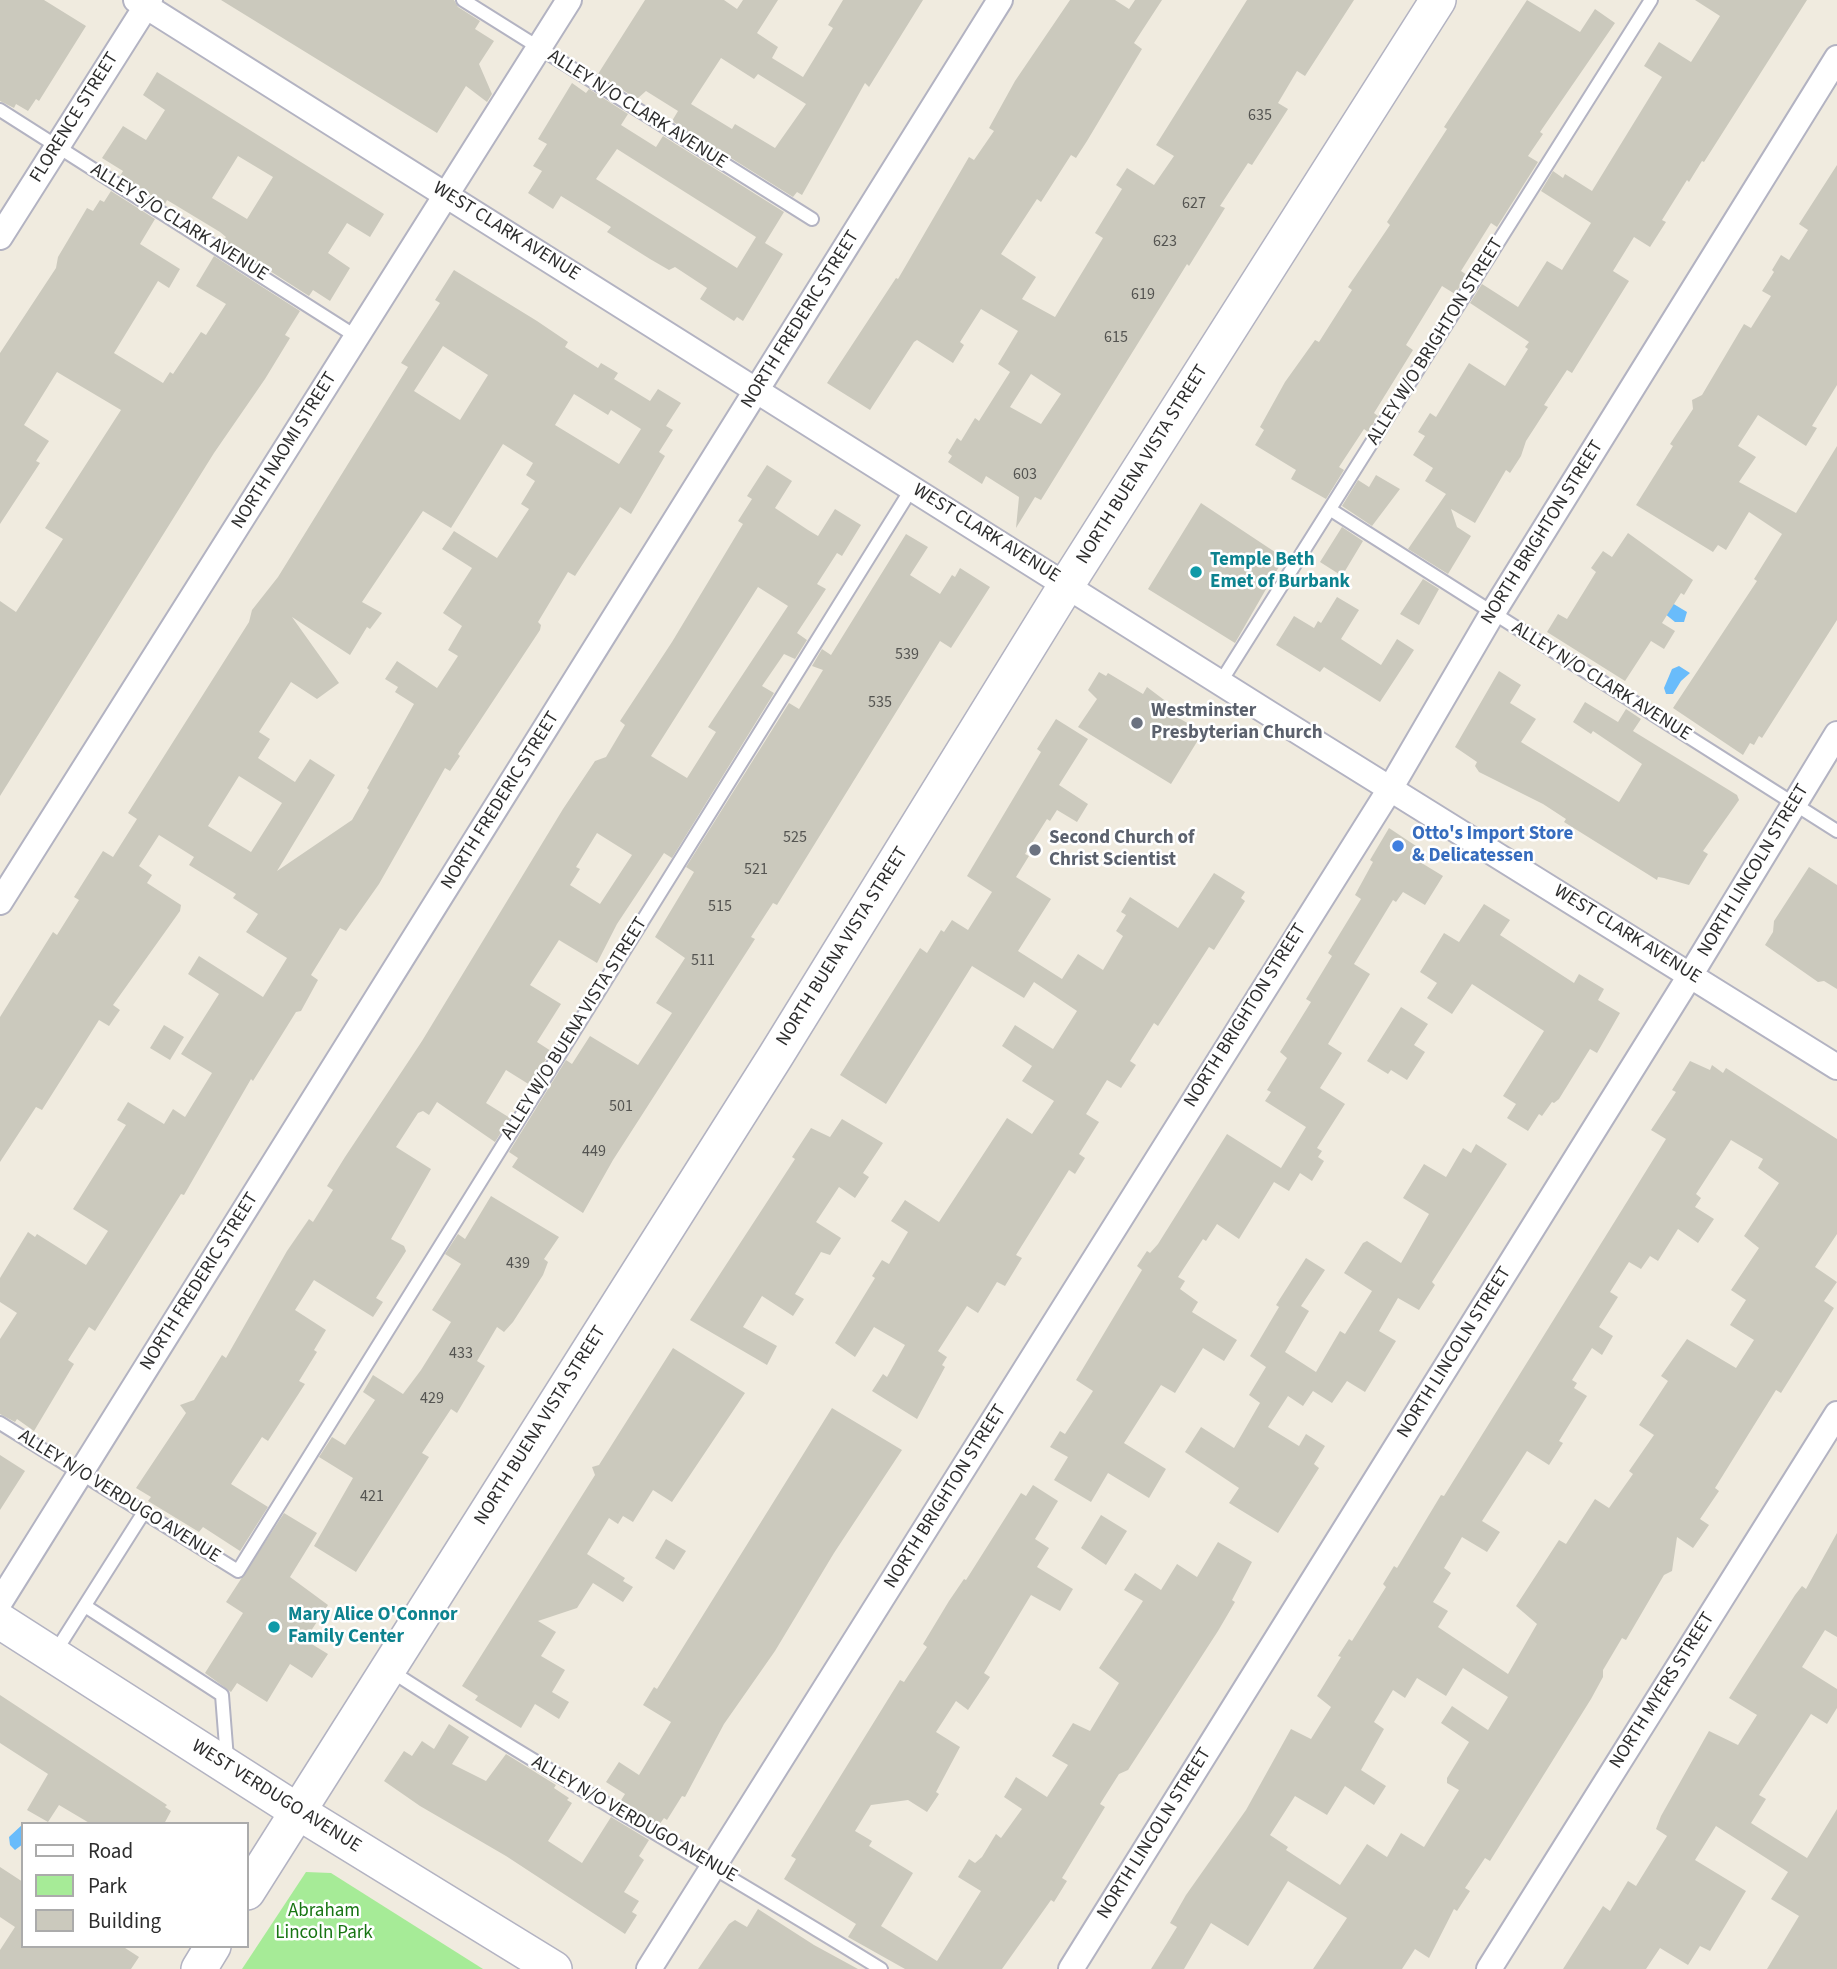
<!DOCTYPE html>
<style>
body{margin:0}
#map{position:relative;width:1837px;height:1969px;overflow:hidden;background:#f0ebdf;font-family:"Source Sans 3",sans-serif}
canvas{display:block}
.legend{position:absolute;left:21px;top:1822px;width:228px;height:126px;box-sizing:border-box;background:#fff;border:2px solid #ababab;margin:0;padding:9px 12px;list-style:none;font-size:21px;color:#2d2d2d}
.legend li{display:flex;align-items:center;gap:14px;height:35px}
.legend b{width:35px;border:2px solid #ababab}
</style>
<div id="map">
<canvas width="1837" height="1969"></canvas>
<ul class="legend">
<li><b style="height:9px;background:#fff"></b>Road</li>
<li><b style="height:19px;background:#a6eb97"></b>Park</li>
<li><b style="height:19px;background:#cbc9bd"></b>Building</li>
</ul>
</div>
<script>
const context = document.querySelector('canvas').getContext('2d');
context.lineJoin = 'round';
function paint(path, color) { context.fillStyle = color; context.fill(path, 'evenodd'); }
function trace(path, color, width, dash) { context.strokeStyle = color; context.lineWidth = width; context.lineCap = dash ? 'butt' : 'round'; context.setLineDash(dash || []); context.stroke(path); }
function label(font, color, halo, rows, align = 'center') {
  context.font = font + ' "Source Sans 3",sans-serif'; context.lineWidth = 5; context.setLineDash([]); context.textBaseline = 'middle'; context.strokeStyle = halo; context.fillStyle = color; for (const [text, x, y, turn = 0] of rows) {
    context.save(); context.translate(x, y); context.rotate((+turn || 0) * Math.PI / 180); context.textAlign = isNaN(turn) ? turn : align; if (halo) context.strokeText(text, 0, 0); context.fillText(text, 0, 0); context.restore();
  }
}
const green = new Path2D(`
 M306,1872l25,1 152,96h-241z`);
const water = new Path2D(`
 M1672,603l15,9 -3,10h-9l-11,-9z
 M1679,666l11,7 -9,8 -8,13h-7l-2,-6 8,-19z
 M23,1824v20l-8,6 -5,-5 -1,-8z`);
const building = new Path2D(`
 M0,0h44l42,26 -47,75 -3,-2 -8,12 -12,-7 -2,4 -14,-7z
 M221,0h233l4,7 22,14 -5,8 19,12 -15,23 13,30 -5,8 -21,-16 -29,47z
 M645,0h79l13,9 6,-9h35l-21,33 21,14 -6,11 31,19 30,-49 -5,-3 15,-25h80l-54,87 -4,-4 -63,112 -5,-3 -4,5 -121,-76 6,-10 -32,-20 -9,8 -39,-25zM721,58l33,21 4,-5 48,30 -31,44 -40,-24 -3,5 -41,-25z
 M1070,0h45l14,9 6,-9h27l-28,43 8,6 -55,92 -11,17 -5,-3 -30,47 -4,-3 -36,55 35,23 -14,22 33,18 48,-79 -8,-5 27,-44 -6,-4 11,-17 27,17 20,-29 -18,-11 91,-145h107l-49,76 -8,-5 -19,32 10,6 -36,56 -4,-2 -28,43 5,2 -36,58 -2,-2 -146,236 -6,-3 -19,31 3,-31 -33,-21 -4,8 -34,-22 4,-6 -4,-3 9,-15 4,3 14,-23 4,3 31,-49 -12,-8 20,-33 -37,-22 -21,33 4,3 -11,18 -36,-23 -3,2 -44,68 -43,-27 69,-105 2,1 71,-122 5,3 20,-29 -5,-3 26,-47zM1031,374l30,20 -20,30 -31,-17z
 M1527,0l53,32 15,-23 20,14 -75,109 3,2 -15,22 10,6 -41,65 -6,-4 -30,48 6,4 -12,19 -13,-8 -36,59 7,5 -39,63 4,3 -10,16 -4,-3 -25,38 5,3 -18,29 -35,-20 5,-9 -41,-25 9,-15 -4,-3 25,-45 30,-42 4,2 33,-52 -4,-3 42,-62 -3,-3 60,-93 -3,-2z
 M1695,0h112l-103,162 -2,-1 -13,21 -2,-2 -25,40 4,2 -16,25 -16,-10 -21,34 16,10 -57,92 -5,-3 -23,35 4,2 -22,34 -5,15 -11,17 -4,-3 -31,53 -24,-14 6,18 14,9 -23,38 -40,-25 38,-55 -21,-13 8,-13 -20,-13 12,-19 -7,-4 12,-19 6,4 33,-54 36,23 23,-37 -3,-2 4,-5 -59,-39 12,-19 36,23 29,-46 15,9 29,-47 -50,-32 12,-20 10,7 2,-4 27,17 70,-114 -18,-11 15,-24 32,20 29,-46z
 M157,72l227,142 -14,23 -23,-14 -19,30 22,15 -20,33 -17,-11 -4,6 -86,-55 3,-4 -6,-5 -53,-32 -2,4 -45,-28 3,-5 -21,-13 21,-32 23,14 19,-30 -22,-15zM238,156l35,21 -26,42 -35,-21z
 M572,83l14,10 3,-4 39,25 -7,11 35,22 7,-11 121,76 -19,31 18,11 -40,67 -6,-4 -3,4 -34,-22 7,-11 -32,-21 -6,3 -19,-11 -43,-27 4,-5 -50,-31 -8,13 -25,-16 14,-22 -9,-5 14,-22 -9,-5zM617,149l139,88 -19,31 -141,-89z
 M1837,165v220l-25,41 5,2 -11,18 -48,-31 -20,31 18,11 -17,25 57,31 41,-67v174l-75,118 -3,-2 -5,9 -4,-2 -7,12 -70,-47 84,-127 -3,-2 28,-45 -33,-22 -23,38 -8,-5 -5,7 -77,-47 37,-59 -3,-2 23,-35 -1,-9 10,-5 42,-71 7,4 20,-32 -9,-5 12,-19 -2,-2 9,-15 8,5 19,-30 -9,-6z
 M111,191l44,28 -15,25 40,25 -11,19 -11,-7 -44,72 49,30 7,-11 3,2 28,-42 5,3 20,-31 -30,-18 18,-30 86,55 -15,24 5,3 -25,41 -51,74 -214,343v-195l16,11 47,-73 -18,-11 76,-118 -64,-38 -33,53 25,16 -13,20 4,2 -40,61v-171l56,-85 2,-11 29,-49 6,3 7,-11 4,2z
 M454,270l83,51 31,21 -3,5 33,21 3,-5 17,10 -4,6 36,22 8,-12 23,14 -15,23 7,4 -14,22 6,4 -34,58 -11,-7 -45,69 -7,-4 -30,50 3,3 -1,5 -82,124 2,2 -10,15 -5,-3 -66,116 -33,47 -6,-3 -29,47 7,5 -17,31 -5,1 -43,69 -2,-2 -67,116 -3,-1 -86,137 -6,-4 -21,33 6,4 -40,67 -17,-12 -2,3 -15,-8v-75l17,-26 -17,-11v-24l28,-46 7,5 2,-3 49,31 22,-34 -35,-22 53,-84 -9,-5 11,-18 36,22 9,-15 12,8 27,-44 -31,-19 38,-60 -31,-20 11,-18 64,41 24,-39 -41,-26 12,-18 -25,-16 3,-4 -47,-29 5,-8 -35,-22 -20,31 13,9 -5,8 34,22 -1,6 -67,94 7,5 -11,16 -10,-6 -57,90 -6,-3 -36,55v-145l53,-85 4,3 22,-35 -5,-3 29,-46 10,6 24,-38 -9,-6 121,-191 3,-12 26,-33 130,-210 -7,-4 39,-60 -5,-3zM443,346l45,29 -28,45 -46,-29zM574,394l34,21 3,-5 30,19 -22,35 -64,-39zM503,444l30,19 -7,12 9,6 -14,23 8,5 -32,49 -43,-27 -12,18 30,19 -29,45 19,13 -14,24 10,6 -21,32 -40,-27 -12,18 13,8 -3,5 19,12 -47,84 2,2 -17,30 -75,51 58,-96 -25,-16 -15,23 -37,-24 12,-19 -11,-7 32,-50 26,17 22,-16 -47,-66 58,38 17,-28 3,2 12,-16 -20,-11 61,-91 28,17zM239,776l43,27 -31,49 -43,-26z
 M767,465l25,16 -17,27 33,22 10,6 17,-27 26,16 -19,31 -5,-3 -20,31 9,5 -29,44 10,7 -12,19 -11,-5 -22,32 12,7 -102,165 -8,-5 -47,71 -20,39 -38,-23 -29,45 31,19 -24,38 14,9 -21,34 -24,-15 -20,33 24,15 -15,24 -58,-40 -8,13 -6,-4 -5,2 -22,34 35,22 -40,70 13,7 2,5 -30,47 7,4 -10,15 -59,-37 -19,30 31,20 -12,20 3,2 -18,29 6,3 -37,57 -6,-4 -31,47 37,23 -28,44 -37,-24 -4,5 -51,-31 3,-4 -15,-9 50,-75 -6,-8 14,-5 28,-45 4,3 61,-107 22,-32 4,3 20,-32 -6,-4 18,-29 77,-116 141,-232 32,-48 11,-4 19,-32 -5,-4 52,-79 71,-118 -5,-3 14,-22 -5,-3zM758,587l30,19 -80,121 8,5 -29,46 -36,-22zM597,833l35,22 -32,49 -30,-19 10,-16 -4,-2z
 M1376,475l24,14 -28,37 -30,-20 16,-26 11,7z
 M1201,503l83,55 -49,85 -87,-54z
 M1342,527l21,14 -21,35 -22,-14z
 M1628,533l65,47 -9,15 -3,-2 -19,30 13,8 -11,18 -13,-8 -26,40 -78,-49 11,-18 9,5 29,-47 -5,-4 12,-17 9,6z
 M906,534l22,13 -18,28 30,19 12,-19 3,2 5,-9 30,19 -39,61 -11,-7 -163,264 -4,-2 -22,34 4,2 -142,221 -30,53 -71,-46 6,-9 -9,-6 57,-92 6,4 18,-28 48,29 34,-52 -16,-10 29,-45 -30,-21 39,-65 -8,-5 103,-164 10,6 24,-39 -11,-4 10,-17 9,6z
 M1423,579l16,10 -20,36 -19,-11z
 M1337,597l22,13 -18,29 40,26 16,-26 17,11 -34,52 -56,-35 -4,5 -44,-27 18,-29 20,12 4,-7 3,2z
 M1499,671l22,14 -11,18 26,16 -15,23 98,60 23,-38 -49,-33 -2,3 -18,-12 12,-20 33,20 8,-13 15,10 -8,12 104,64 2,5 -36,51 5,3 -19,31 -25,-7 -6,-1 -1,3 -93,-58 2,-3 -23,-15 -64,-32 -4,-6 2,-4 -22,-15z
 M1099,672l7,4 2,-3 35,21 4,-7 33,25 -3,5 26,15 -32,52 -93,-57 19,-28 -9,-9z
 M1056,719l32,20 -29,46 29,19 -11,18 -20,-12 -7,11 -3,-2 -22,35 4,2 -13,21 35,22 -33,52 44,28 16,-25 25,16 20,-34 -7,-5 10,-16 -5,-3 9,-15 48,31 36,-55 31,19 -4,6 4,3 -31,49 -5,-3 -51,79 -4,-3 -24,38 6,4 -15,23 -14,-8 -21,34 13,8 -20,32 6,4 -10,16 -6,-4 -53,85 6,3 -17,28 -8,-4 -19,31 -11,-7 -29,45 9,6 -5,8 3,2 -28,52 -45,-28 11,-17 4,3 18,-32 -31,-18 -19,30 -20,-14 40,-65 -3,-2 10,-16 7,4 19,-32 -17,-11 14,-21 34,22 68,-104 25,16 22,-33 -32,-20 10,-15 -30,-20 13,-21 38,24 24,-38 -43,-29 -10,16 -52,-32 -86,138 -46,-29 80,-127 7,5 14,-23 3,2 8,-12 16,10 24,-38 -25,-16 74,-124 -4,-3z
 M1389,828l27,18 2,7 -3,6 28,17 -18,29 -22,-13 -7,10 -3,-2 -39,64 16,10 -42,70 14,9 -22,35 25,16 -28,44 5,3 -4,6 6,4 -12,20 -12,-8 -11,18 -15,-9 -35,57 -22,-15 -11,17 -3,-2 -25,38 7,4 -5,8 18,13 -6,10 45,28 -13,21 -21,-13 -28,45 -14,-8 -37,58 42,26 -17,29 -41,-25 -17,29 -37,-22 14,-23 -18,-10 10,-16 5,3 28,-43 -17,-11 66,-110 -5,-4 10,-15 3,2 8,-9 69,-110 54,34 25,-41 -41,-26 6,-9 -4,-2 20,-32 -7,-6 31,-50 -5,-3 26,-43 -4,-3 33,-54 -6,-4 18,-33 -3,-2z
 M1809,867l28,18v104l-13,-8 -6,1 -53,-37 8,-13 1,-11z
 M1484,904l26,16 -10,15 74,48 5,-9 25,15 -6,11 22,13 -23,40 -7,-4 -31,50 -5,4 -2,-1 -10,14 -3,-2 -11,17 -21,-13 9,-14 -13,-8 41,-65 -72,-47 -20,30 -25,-16 10,-15 -17,-11 24,-39 15,9z
 M1401,1007l27,17 -14,21 11,7 -18,28 -16,-10 -3,4 -21,-13z
 M164,1025l20,12 -14,23 -20,-12z
 M1690,1061l20,9 2,-5 11,8 3,-5 111,71v95l-22,33 22,15 -13,19 10,7 -53,85 -5,-3 -61,98 4,3 -19,28 9,6 -16,23 -16,-11 -5,34 -8,4 -38,65 -4,-2 -19,32v7l-12,22 -101,162 -5,-3 -20,30 5,3 -13,20 -3,-2 -25,49 -14,-9 -13,20h-89l34,-51 -59,-37 -40,65 -37,-23 -27,46h-33l26,-42 -7,-4 16,-28 60,-85 45,-81 20,10 20,-32 -14,-11 24,-39 -3,-1 11,-17 3,2 34,-54 -3,-3 11,-18 3,2 44,-73 3,1 222,-357 -15,-9 25,-38 -4,-2zM1731,1140l32,19 -5,9 21,15 -35,53 15,12 -28,42 15,10 -16,25 24,15 -18,28 -49,-29 -26,37 7,5 -29,44 15,10 -25,36 4,3 -24,34 -14,-9 -29,45 -7,-4 -43,66 21,18 -29,50 -70,-47 10,-16 -15,-9 18,-29 -7,-5 18,-31 25,15 13,-20 -18,-11 45,-70 22,14 14,-22 -4,-2 28,-45 -13,-8 3,-5 -5,-3 20,-32 10,7 11,-19 -14,-9 19,-30 -8,-5 19,-30 12,7 9,-13 8,5 20,-32 20,14 16,-24 -19,-12 6,-9 -5,-4zM1463,1668l45,29 -20,33 -36,-24 -11,17 28,19 -22,36v5l12,7 -35,57 -23,-14 -14,24 -20,-13 -27,41 -54,-35 2,-3 -18,-12 25,-39 32,19 18,-29 29,19 12,-19 -25,-16 23,-41 -10,-7 19,-32 12,8 12,-20 29,18z
 M842,1119l41,24 -20,30 6,4 -14,21 -16,-11 -23,35 25,16 -11,17 -9,-3 -26,42 9,5 -11,17 -31,-20 -19,31 34,19 -10,19 -77,-45 105,-161 -3,-2 19,-29 19,9z
 M1476,1144l31,20 -75,118 3,3 -16,25 -21,-12 -19,33 17,10 -31,51 -18,-11 -15,22 -19,-12 -10,15 -15,-10 -20,31 31,19 7,-12 19,12 -11,18 5,4 -41,65 -49,-30 10,-15 -54,-36 16,-25 33,21 26,-45 -11,-8 17,-28 -16,-11 29,-49 -3,-2 30,-47 19,12 -24,36 8,5 -24,41 31,20 24,-41 5,3 27,-43 -28,-18 19,-30 4,-2 34,22 28,-49 -26,-16 21,-34 22,13 17,-29 8,5z
 M491,1196l68,41 -15,22 4,3 -5,13 -30,47 -9,10 -7,-5 -20,34 8,5 -28,47 -6,-4 -29,44 7,4 -73,115 -42,-26 39,-68 -34,-21 13,-20 13,8 30,-45 -12,-8 10,-17 30,19 18,-24 30,-48 -19,-12 29,-46 -16,-10 13,-20 7,5z
 M673,1348l72,45 -73,109 -19,-12 -20,32 -10,-6 -5,8 -9,-6 -22,36 38,24 -2,3 10,6 -10,15 -30,-19 -16,25 -39,13 18,11 -15,24 24,14 -13,22 17,10 -10,17 -24,-15 -14,24 -46,-28 3,-4 -16,-10 133,-211 -3,-8 7,-2z
 M832,1408l70,42 -68,103 -59,98 -51,73 -39,73 -3,-1 -15,24 -3,-2 -5,7 -39,-23 5,-8 -19,-12 13,-20 20,13 32,-53 -28,-17 11,-18 3,2z
 M0,1455l25,16 -25,39z
 M1033,1485l25,16 -23,38 14,9 -12,19 36,22 -13,22 -29,-16 -47,78 6,4 -22,33 -12,-9 -20,31 24,15 -24,45 3,2 -12,18 -19,-12 -37,5 -16,26 17,10 -3,5 44,27 -32,53 56,35 44,-70 -23,-14 11,-18 6,4 7,-6 14,-23 5,4 21,-29 -18,-12 12,-20 31,20 21,-32 -16,-9 21,-33 17,8 29,-48 -20,-15 44,-67 -19,-11 11,-17 26,17 16,-26 20,13 21,-35 34,20 -20,38 3,2 -17,29 -90,139 -9,4 -19,30 5,3 -43,71 5,3 -13,21 -3,-2 -49,69h-97l-57,-32 8,-13 -72,-45 12,-20 -5,-3 109,-176 4,2 23,-35 -4,-3 26,-43 15,-22 2,1 55,-87 5,3z
 M284,1513l33,20 -27,44 38,28 -23,35 23,14 -16,24 -22,-14 -23,38 -30,-19 -6,9 -26,-19 38,-60 -17,-11z
 M1101,1515l26,16 -21,34 -25,-17z
 M1837,1533v104l-12,-7 -23,37 35,22v19l-10,16 -16,-10 -52,81 7,4 -15,24 56,35 30,-49v160h-70l32,-53 -28,-17 17,-27 -72,-46 -21,34 51,31 -36,60 -10,-5 -12,19 -28,-17 -14,21h-83l40,-63 7,5 18,-30 8,5 31,-50 -11,-7 5,-13 48,-85 29,14 19,-30 -28,-17 66,-103 7,-9 4,3z
 M666,1539l20,12 -12,19 -19,-12z
 M0,1695l167,110 -2,2 6,4 -7,13h-73l-32,-19 -11,17 -21,-12 21,-36 -48,-31z
 M449,1724l20,13 -17,27 34,17 20,-27 50,31 -2,3 15,10 -2,2 5,3 -24,38 34,22 29,-46 38,23 -10,16 5,4 -20,32 15,9 -7,11 5,3 -12,19 -119,-78 -86,-50 -36,-25 20,-30 8,5 10,-15 12,8z
 M0,1867l23,15v64h99l17,11 -8,12h-131v-19l15,-23 -15,-10z
 M758,1909l56,36 44,24h-160l31,-45 6,-4 12,7z`);
const service = new Path2D(`
 M463,0l349,219
 M0,110l357,227
 M1331,510l506,321
 M1220,683l431,-683
 M0,1423l238,148 674,-1083
 M85,1606l137,89 5,64
 M54,1654l90,-142
 M391,1671c160,104 327,197 490,298`);
const minor = new Path2D(`
 M136,0l1134,714 567,353
 M0,237l150,-237
 M0,902l569,-902
 M0,1602l1000,-1602
 M649,1969l741,-1180 102,-175 345,-556
 M1071,1969l620,-995 146,-240
 M1489,1969l348,-555`);
const secondary = new Path2D(`
 M0,1621l297,190 257,158
 M247,1892l528,-835 292,-473 371,-584
 M199,1969l14,-23`);
const markers = [
 [1196,572,7,"#0f9aa8"],
 [1137,723,7,"#6b7280"],
 [1398,846,7,"#3f7fe0"],
 [1035,850,7,"#6b7280"],
 [274,1627,7,"#0f9aa8"]
];
const numberNames = [
 ["635",1260,116],
 ["627",1194,204],
 ["623",1165,242],
 ["619",1143,295],
 ["615",1116,338],
 ["603",1025,475],
 ["539",907,655],
 ["535",880,703],
 ["525",795,838],
 ["521",756,870],
 ["515",720,907],
 ["511",703,961],
 ["501",621,1107],
 ["449",594,1152],
 ["439",518,1264],
 ["433",461,1354],
 ["429",432,1399],
 ["421",372,1497]
];
const streetNames = [
 ["ALLEY N/O CLARK AVENUE",637,110,32],
 ["FLORENCE STREET",75,118,-58],
 ["ALLEY S/O CLARK AVENUE",179,223,32],
 ["WEST CLARK AVENUE",506,232,32],
 ["NORTH FREDERIC STREET",801,320,-58],
 ["ALLEY W/O BRIGHTON STREET",1436,342,-58],
 ["NORTH NAOMI STREET",285,451,-58],
 ["NORTH BUENA VISTA STREET",1143,465,-58],
 ["NORTH BRIGHTON STREET",1543,533,-58],
 ["WEST CLARK AVENUE",986,534,32],
 ["ALLEY N/O CLARK AVENUE",1601,682,32],
 ["NORTH FREDERIC STREET",501,801,-58],
 ["NORTH LINCOLN STREET",1754,871,-59],
 ["WEST CLARK AVENUE",1627,935,32],
 ["NORTH BUENA VISTA STREET",843,947,-58],
 ["NORTH BRIGHTON STREET",1246,1016,-58],
 ["ALLEY W/O BUENA VISTA STREET",575,1029,-58],
 ["NORTH FREDERIC STREET",200,1282,-58],
 ["NORTH LINCOLN STREET",1455,1353,-58],
 ["NORTH BUENA VISTA STREET",541,1426,-58],
 ["ALLEY N/O VERDUGO AVENUE",119,1497,32],
 ["NORTH BRIGHTON STREET",946,1497,-58],
 ["NORTH MYERS STREET",1663,1691,-58],
 ["WEST VERDUGO AVENUE",276,1797,32],
 ["ALLEY N/O VERDUGO AVENUE",634,1820,30],
 ["NORTH LINCOLN STREET",1155,1834,-58]
];
const cultureNames = [
 ["Temple Beth",1210,561],
 ["Emet of Burbank",1210,583],
 ["Mary Alice O'Connor",288,1616],
 ["Family Center",288,1638]
];
const worshipNames = [
 ["Westminster",1151,712],
 ["Presbyterian Church",1151,734],
 ["Second Church of",1049,839],
 ["Christ Scientist",1049,861]
];
const shopNames = [
 ["Otto's Import Store",1412,835],
 ["& Delicatessen",1412,857]
];
const parkNames = [
 ["Abraham",324,1912],
 ["Lincoln Park",324,1934]
];
paint(green, '#a6eb97');
paint(water, '#69bcfb');
paint(building, '#cbc9bd');
trace(service, '#b3b3c2', 16);
trace(minor, '#b3b3c2', 28);
trace(secondary, '#b3b3c2', 38);
trace(service, '#fff', 12);
trace(minor, '#fff', 24);
trace(secondary, '#fff', 35);
for (const [x, y, r, color] of markers) { const dot = new Path2D(); dot.arc(x, y, r, 0, 2 * Math.PI); context.fillStyle = color; context.fill(dot); trace(dot, '#fff', 2.5); }
label('16px', '#545451', null, numberNames);
label('19px', '#2d2d2d', '#fff', streetNames);
label('bold 19px', '#0d838f', '#fff', cultureNames, 'left');
label('bold 19px', '#5b616d', '#fff', worshipNames, 'left');
label('bold 19px', '#366cbe', '#fff', shopNames, 'left');
label('19px', '#187513', '#fff', parkNames);
</script>
